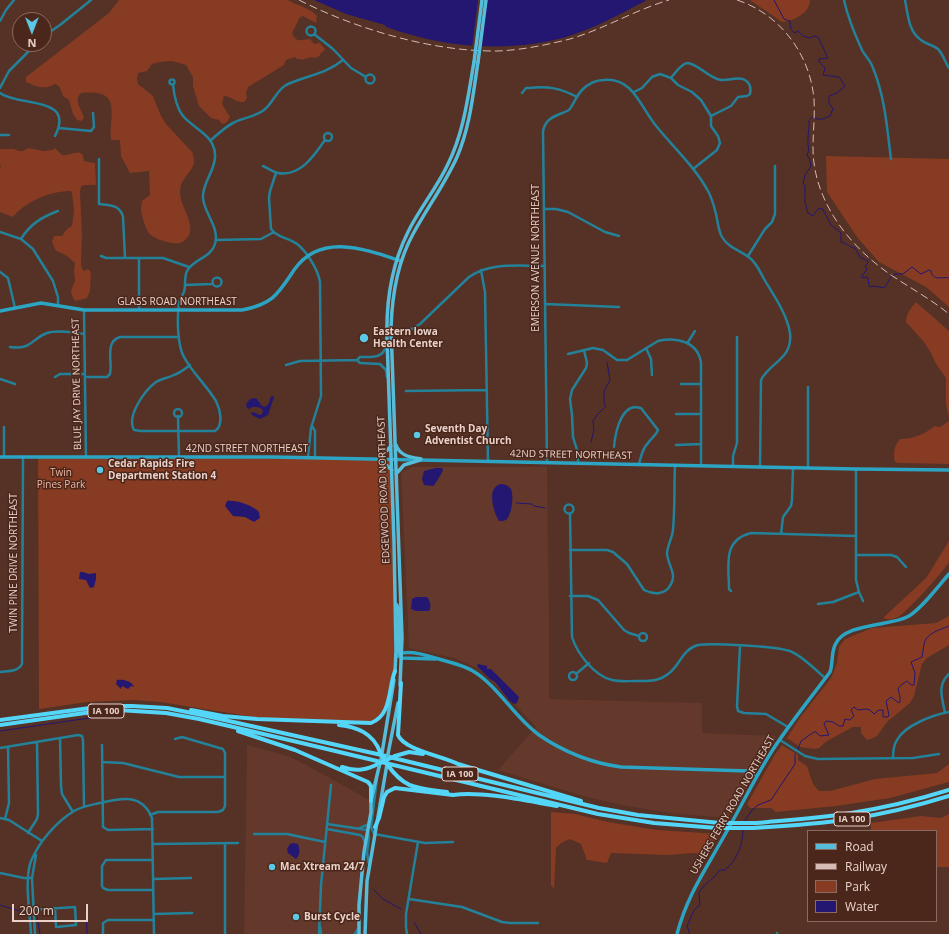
<!DOCTYPE html>
<style>
body{margin:0}
#map{position:relative;width:949px;height:934px;overflow:hidden;background:#563125;font-family:"Open Sans",sans-serif}
canvas{display:block}
.legend{position:absolute;left:807px;top:830px;width:130px;height:92px;box-sizing:border-box;background:#4b271b;border:1px solid #8b6b61;margin:0;padding:5px 7px;list-style:none;font-size:12px;color:#ead2ca}
.legend li{display:flex;align-items:center;gap:8px;height:20px}
.legend b{width:20px;border:1px solid #8b6b61}
.north{position:absolute;left:12px;top:12px;width:40px;height:40px;box-sizing:border-box;background:#4b271b;border:1px solid #8b6b61;border-radius:50%;rotate:180deg;font-size:11px;font-weight:700;line-height:16px;text-align:center;color:#ead2ca}
.north::after{content:'';display:block;margin:auto;width:14px;height:18px;background:#5ac8e6;clip-path:polygon(50% 0,100% 100%,50% 72%,0 100%)}
.scale{position:absolute;left:12px;top:904px;width:76px;height:18px;box-sizing:border-box;border:2px solid #ead2ca;border-top:0;padding-left:5px;font-size:12px;line-height:14px;white-space:nowrap;color:#ead2ca;-webkit-text-stroke:3px #4b271b;paint-order:stroke}
</style>
<div id="map">
<canvas width="949" height="934"></canvas>
<ul class="legend">
<li><b style="height:5px;background:#55bdda"></b>Road</li>
<li><b style="height:5px;background:#d6bcb4"></b>Railway</li>
<li><b style="height:11px;background:#863b22"></b>Park</li>
<li><b style="height:11px;background:#231771"></b>Water</li>
</ul>
<div class="north">N</div>
<div class="scale">200 m</div>
</div>
<script>
const context = document.querySelector('canvas').getContext('2d');
context.lineJoin = 'round';
function paint(path, color) { context.fillStyle = color; context.fill(path, 'evenodd'); }
function trace(path, color, width, dash) { context.strokeStyle = color; context.lineWidth = width; context.lineCap = dash ? 'butt' : 'round'; context.setLineDash(dash || []); context.stroke(path); }
function label(font, color, halo, rows, align = 'center') {
  context.font = font + ' "Open Sans",sans-serif'; context.lineWidth = 3; context.setLineDash([]); context.textBaseline = 'middle'; context.strokeStyle = halo; context.fillStyle = color; for (const [text, x, y, turn = 0] of rows) {
    context.save(); context.translate(x, y); context.rotate((+turn || 0) * Math.PI / 180); context.textAlign = isNaN(turn) ? turn : align; if (halo) context.strokeText(text, 0, 0); context.fillText(text, 0, 0); context.restore();
  }
}
const built = new Path2D(`
 M413,467h134l2,149v83l153,4v30l74,3 -48,82 -50,-4 -52,-8 -43,-10 -85,-26 38,-43 -29,-31 -28,-27 -25,-11 -45,-10 -8,-176z
 M247,745l41,11 24,12 59,33 -6,43 -6,61v29h-115z`);
const green = new Path2D(`
 M119,0h169c9,6 23,8 29,16l-1,7 -13,-7 -3,1 -8,16c4,10 9,7 18,6l4,5 6,-1 5,6c-1,3 -5,3 -5,7l-6,2 -2,-1 -11,3v-1h-4l-2,-2 -9,3 -2,5 -36,22 -2,6 1,5 -3,4c-8,1 -13,-6 -20,-6l-2,8 8,13 -4,6 -4,1 -3,-4 -8,-2 -12,-12 -6,-20v-9l-7,-12 -14,-4 -12,1 -8,2 -5,7 -9,2 -1,6 1,5 15,12 8,20 6,9 25,27c7,16 -6,20 -11,33 -6,17 15,36 8,50 -2,3 -5,7 -9,8 -7,2 -27,-4 -31,-10 -3,-3 -8,-19 -8,-23 0,-3 1,-7 1,-9l8,-6 -1,-24 -19,2 -9,-17 -1,-16h-9c-2,-28 12,-51 -30,-47 -8,8 1,16 3,25l-3,3 -4,-1 -4,-6 -4,-14 -6,-4 -4,-10 -4,-2c-10,6 -19,3 -29,-2v-5l83,-64z
 M750,0h60c0,13 -16,21 -28,22z
 M29,148l14,3 10,-1 2,-2c2,2 5,5 7,7 8,2 21,-10 22,6l8,2h3l1,21 -1,1h-10l-4,1 -1,6 2,42 -1,31 1,4 2,2 4,-2 3,3 -1,19 -3,7 -11,3 -3,-3 -2,-7 4,-10 -1,-11 1,-7c-3,-2 -5,-5 -8,-7 -9,-6 -11,-1 -15,-15l2,-5h8l5,-7 5,-3 2,-15 -2,-18 -1,-2c-20,0 -45,10 -58,26l-13,-5v-44l1,-2 -1,-1v-16h14l5,2h4z
 M826,156l123,3v148l-23,-20 -47,-25 -22,-25 -30,-45z
 M916,302l33,29v87l-3,-14v-26l-10,-14 -5,-11 -7,-11 -18,-20c0,-8 5,-14 10,-20z
 M949,421v43l-51,-1 -3,-1c-2,-9 -1,-16 5,-23 14,0 24,-5 35,-13l5,1z
 M38,457l353,2 4,212 -10,42 -14,10 -117,-6 -94,-15 -26,-2 -47,2 -48,7z
 M949,541c0,6 0,16 0,21 -4,8 -44,52 -51,55 -5,3 -10,3 -15,1l43,-40z
 M949,616v29l-22,13 -5,6 -8,32 -4,7 -23,19 -10,14 -6,3 -4,1 -6,-7v-6h-8l-26,14 -8,7 -5,1 -14,-2 -13,-9 12,-19 32,-41 6,-15 2,-16 6,-8 27,-11 64,-5z
 M782,745l16,10v5l9,6 6,18 6,7h11l45,-12 62,-6 12,-9v18l-59,16 -54,8 -60,6 -5,-4h-21l-3,-4 27,-48z
 M551,812l24,2 33,8 49,8 62,4 -15,22 -9,-3 -28,2 -56,-2 -4,10 -20,-3 -6,-16 -11,-5 -9,4 -5,5 -2,41 -3,-4z
 M949,814v53h-13v-36h-65v-8l50,-7 20,2z`);
const water = new Path2D(`
 M314,0h332l-1,1c-30,16 -61,33 -95,40 -57,11 -110,5 -164,-14l-1,-2 -39,-11z
 M271,396h2l1,1 -6,18 -8,4 -8,-4 -1,-2 2,-1 7,3 2,-1 1,-3 -1,-2c-5,-3 -9,-3 -13,0l-2,-1 -1,-4 4,-5 6,-1 6,8 4,1 3,-4z
 M436,468h6l1,2c-1,3 -8,15 -10,16l-9,-1 -2,-6 2,-8z
 M500,484c4,0 8,1 11,5 3,7 1,26 -5,31 -3,1 -4,1 -7,1 -4,-6 -9,-22 -6,-30 1,-3 4,-6 7,-7z
 M227,501c9,-1 25,4 32,11l1,6 -6,4 -9,-5 -12,-1 -8,-10z
 M80,572h3l6,2 7,-1v6l-2,8 -4,1 -4,-8 -7,-1z
 M416,597h11c3,3 5,10 2,14h-13l-5,-2 1,-10z
 M478,664l9,2v3h4l28,28 -2,6 -3,1 -4,-3 -15,-19 -5,-3 -13,-13z
 M117,680c6,-1 15,1 17,7l-3,-1 -3,3 -6,-3 -1,3 -5,-5z
 M293,843l5,1c2,5 2,11 -2,15l-8,-6 -1,-4 3,-5z`);
const pier = new Path2D(`
 M478,0h9l-6,49 -9,-1z`);
const stream = new Path2D(`
 M774,0l10,19 6,2c0,5 0,9 5,12l3,-2 5,5 6,2 6,-2 3,1 10,21 -9,1v3l6,6 -2,7 16,2 6,9 -8,7 -8,3v7l4,6 -3,7c-7,3 -11,5 -18,1l-3,3c1,8 -3,22 0,29l-2,7 2,1 2,9 -6,9 -2,8 2,3v16l3,11 5,3 5,-7 4,-1 9,17 10,8v9c7,1 8,6 14,6l5,9 8,4v2l-3,3 2,3 -5,7v2l4,-1 2,1 1,8 1,1 4,-1 10,2c7,-8 5,-16 19,-14l9,-7 9,7 8,-4 2,1c2,11 11,5 18,7
 M591,442l3,-12 -1,-9 4,-6 9,-9 -2,-3v-12l6,-11 -3,-18
 M516,503l16,1 2,2 11,2
 M0,731l89,-13
 M798,749l3,-8 13,-9h2l4,4 9,-1 -5,-11 2,-3 7,1 6,4h4l2,-7 5,1 4,-4 -3,-6 3,-3 4,3 8,-1 4,1 4,4 5,-4h4v7h5l1,-2 -3,-14 5,-4 8,6 1,-1c1,-14 -8,-11 7,-21l4,4h3l1,-12 -4,-11 11,-5c1,-4 1,-9 2,-13 2,-11 16,-14 25,-18
 M744,822l8,-12 6,-5 13,-5 24,-36v-10
 M373,889l10,10 18,10
 M86,904l1,30
 M0,905l26,8
 M37,917l3,17
 M414,922l7,12
 M690,934l-3,-8 7,-16 6,-5 -1,-13c6,-9 15,-13 21,-22h5c12,-10 18,-25 18,-41`);
const street = new Path2D(`
 M844,0c3,14 12,37 18,50 3,6 9,11 11,18 12,29 14,60 18,91
 M905,0c3,14 3,31 16,40 5,4 12,5 17,9 5,5 7,13 11,19
 M0,21l6,-11 8,-10
 M306.5 31a4.5 4.5 0 1 1 9 0a4.5 4.5 0 1 1-9 0Z
 M314,34l19,15 18,19 15,9
 M44,36l16,-11 31,-25
 M365.5 79a4.5 4.5 0 1 1 9 0a4.5 4.5 0 1 1-9 0Z
 M671,78c4,-5 10,-14 16,-15 10,0 23,16 34,17 7,1 18,-4 24,0 5,3 6,9 5,14l-3,2 -9,1 -7,9 -20,10
 M169.5 82a2.5 2.5 0 1 1 5 0a2.5 2.5 0 1 1-5 0Z
 M173,84c1,12 3,23 10,32 11,13 31,19 32,38 1,17 -13,28 -12,44 1,15 17,30 12,46 -4,14 -22,15 -28,27 -3,6 -1,14 -3,21 -2,4 -4,7 -5,11 -2,13 -2,42 5,54 7,14 23,29 32,44 4,8 8,24 -1,30h-74l-7,-1c-8,-14 11,-40 22,-48 5,-3 12,-4 18,-7 6,-2 11,-6 16,-10
 M0,88l9,-17 27,-27
 M634,92l8,-4 10,-11 8,-3 11,4 7,7 14,7 9,8 10,16v10l7,10 2,7 -3,7 -24,19
 M0,93c18,14 76,2 55,43
 M522,93l4,-5h3c20,-2 31,0 48,9
 M59,128l32,3 3,-4 -1,-14
 M324 137a4 4 0 1 1 8 0a4 4 0 1 1-8 0Z
 M0,135h9
 M211,140c7,-6 15,-14 24,-18 10,-5 20,-5 29,-12 9,-7 12,-19 22,-25 19,-9 40,-11 57,-25
 M99,159v45c11,1 21,1 24,13l2,41
 M263,166c5,2 10,6 15,7 22,4 36,-17 47,-33
 M276,173l-6,18 -1,7 2,31c6,8 13,8 21,12 12,5 26,28 28,41l1,114 -10,32 -3,29
 M544,209h12l12,3 37,20 14,4
 M0,232l21,7 12,10 20,32 5,16v8
 M21,239c9,-15 21,-22 37,-28
 M216,240l45,-1 13,-7
 M101,256l5,2h57l26,9
 M748,256l17,-27 7,-7 3,-8v-48
 M139,258v52
 M481,270l4,22 3,169
 M0,272l8,6 7,30
 M212.5 282a4.5 4.5 0 1 1 9 0a4.5 4.5 0 1 1-9 0Z
 M185,285l27,-1
 M545,304l74,3
 M84,310l2,147
 M402,335l18,-11 49,-47c21,-15 50,-11 75,-11
 M688,342l7,-11
 M10,347c22,3 21,-8 37,-14 11,-4 26,0 37,1
 M646,348l5,11 1,16
 M568,354l25,-6 10,2 14,10h10l31,-19c18,-4 40,0 43,22v102
 M357,360l3,-3c11,0 24,2 26,-12
 M286,365l14,-4 57,-1 3,3 20,1 6,6 1,7
 M55,377l5,-3h25
 M85,377h22l3,-3c3,-12 -6,-32 10,-37h59
 M0,379l15,5
 M681,384h20
 M406,391l80,-1
 M174 413a4 4 0 1 1 8 0a4 4 0 1 1-8 0Z
 M676,414h25
 M178,416l1,41
 M312,426l3,5v26
 M4,427v30
 M676,445l25,-1
 M614,447c1,-12 6,-39 21,-40 2,0 4,1 6,1l17,22c-2,6 -7,8 -10,13 -6,6 -7,14 -9,21
 M547,462l-4,-331c3,-15 15,-15 26,-21 5,-6 7,-14 13,-20 6,-6 14,-10 22,-10 30,-3 37,29 53,47 17,21 38,40 51,64 4,7 6,15 8,23 2,8 2,16 6,23 7,12 19,13 29,22 6,5 9,13 13,20 10,17 23,35 26,54 3,26 -20,29 -29,47l-1,87
 M578,463v-10l-5,-16 -1,-22 -2,-16 2,-9 14,-22 1,-5 -3,-13
 M733,466v-10l4,-13v-106
 M808,468v-81
 M856,469v111l3,12 4,9
 M564.5 509a4.5 4.5 0 1 1 9 0a4.5 4.5 0 1 1-9 0Z
 M570,514l2,123c5,16 22,39 40,43 8,2 16,1 24,1 12,0 22,1 32,-7 12,-8 14,-25 30,-29 12,-2 83,1 94,7 11,5 24,18 33,26
 M781,534l2,-17 8,-11 1,-6 1,-32
 M570,550h37l6,2 14,12 17,26c10,5 22,5 27,-6 6,-10 -3,-19 -4,-30 0,-8 5,-15 6,-24 2,-21 1,-43 2,-65
 M856,555h35l6,2 9,10
 M731,591l-2,-2c0,-23 -7,-49 22,-56l105,3
 M570,596h18l10,4 26,30 5,3 10,3
 M818,604l15,-2 26,-10
 M639 637a4 4 0 1 1 8 0a4 4 0 1 1-8 0Z
 M740,646l-3,60 1,5 6,2 22,1 22,13
 M569 676a4 4 0 1 1 8 0a4 4 0 1 1-8 0Z
 M0,672c8,-1 18,0 22,-8l1,-207
 M576,674l13,-11
 M945,713c-3,-16 -8,-28 4,-39
 M60,738l1,48 1,8 11,18
 M780,740l25,16 13,3 95,-1 26,-4
 M102,745l1,82 5,3 45,-1
 M0,748l78,-13 4,1 1,4 1,67
 M893,758c0,-6 0,-12 4,-18 8,-15 36,-25 52,-28
 M102,762l21,1 56,14h46
 M377,779l-6,48 3,7 51,9 28,-1
 M150,815l8,-3h60l5,-2 2,-4v-53l-2,-4 -41,-12 -7,2
 M0,818l9,2 33,21
 M5,819l4,-16 -1,-56
 M327,824l41,6 1,8 -2,15 2,11
 M360,828l9,-4
 M327,829l33,6 3,2 2,6
 M28,833l9,-14 1,-5 -1,-72
 M254,834h33l38,8
 M225,843v91
 M153,844l85,-1
 M153,860h-47l-4,6v20l1,2 5,2h45
 M0,873l24,5h8
 M153,879l38,-1
 M409,899l53,8 40,15 8,1h28
 M30,910l45,-3 1,18 -20,2 -1,-19
 M154,914l38,-1
 M320,926l1,8
 M777,933v1
 M31,934c-1,-21 -7,-54 0,-73 8,-19 25,-39 43,-50 8,-5 18,-6 26,-8 21,-5 42,-10 52,15l2,116
 M35,934l-3,-56 4,-23
 M103,934v-11l5,-3h46
 M319,934l2,-49 10,-100
 M355,934l3,-5
 M407,934l-1,-7v-13l12,-72`);
const secondary = new Path2D(`
 M0,311l41,-8 43,7h158c31,-6 36,-16 52,-40 26,-38 71,-21 107,-9
 M0,457h273l583,12 93,1
 M399,654c10,-4 27,1 36,4 13,4 26,6 38,13 26,16 41,46 66,64 25,17 52,28 82,32l127,4 9,4
 M396,655l6,3 34,1
 M677,934c10,-38 27,-62 46,-96 17,-29 31,-59 49,-87 18,-28 38,-52 58,-79 3,-8 1,-18 5,-27 9,-22 55,-19 72,-28 13,-6 32,-32 42,-43`);
const primary = new Path2D(`
 M396,445c4,11 14,12 25,14
 M391,446l-12,13 13,11
 M396,474l8,-9 16,-5
 M397,605l2,12v34l2,5
 M395,672l1,-21 -2,-109 -7,-204c-1,-37 4,-72 21,-106 11,-23 29,-44 40,-68 16,-32 20,-68 26,-102
 M400,685l2,-47 -11,-310c1,-33 6,-65 22,-94 14,-26 32,-50 44,-77 13,-30 16,-63 21,-95
 M382,753l12,-73
 M388,754l10,-51
 M359,934v-29l5,-53 7,-40v-11l8,-34
 M365,934l2,-53 20,-117`);
const highway = new Path2D(`
 M401,683l-3,52c6,15 45,21 60,29l123,37
 M191,710l32,6 34,3 114,4c21,-8 17,-34 24,-52
 M0,720l105,-14h27l35,2 35,7 175,39 222,54 39,7 82,8
 M0,725l92,-13 26,-2 48,3 33,6 107,25 292,70 56,9 63,5
 M339,725c18,2 34,8 41,27
 M238,731l57,19 73,32 3,4v15
 M395,756l14,-4 14,2
 M387,764c18,26 31,24 60,28
 M342,767c14,5 25,3 38,-4
 M756,823c32,-3 63,-5 95,-10 33,-5 66,-13 98,-23
 M375,827l4,-9 5,-21 3,-5 8,-4 58,7c30,-4 74,6 104,11
 M753,828c33,-2 65,-4 98,-9 33,-5 66,-13 98,-23`);
const rail = new Path2D(`
 M299,0c57,29 134,52 199,51 24,-1 48,-6 72,-12 34,-10 65,-29 99,-39
 M737,0c43,14 73,54 77,99 1,17 -1,33 -1,49 0,25 8,48 21,69 15,24 36,44 60,60 18,12 38,23 55,37`);
const primaryBridge = new Path2D(`
 M474,62l8,-62
 M478,62l8,-62
 M387,761l1,-7
 M379,767l3,-12`);
const highwayBridge = new Path2D(`
 M380,752l7,12
 M380,763l15,-7
 M720,823h36
 M717,828h36`);
const markers = [
 [364,338,5,"#5ac8e6"],
 [417,435,4,"#5ac8e6"],
 [100,470,4,"#5ac8e6"],
 [272,867,4,"#5ac8e6"],
 [296,917,4,"#5ac8e6"]
];
const shields = [
 [106,711,36],
 [460,774,36],
 [852,819,36]
];
const shieldNames = [
 ["IA 100",106,711],
 ["IA 100",460,774],
 ["IA 100",852,819]
];
const streetNames = [
 ["EMERSON AVENUE NORTHEAST",536,258,-90],
 ["GLASS ROAD NORTHEAST",177,302],
 ["BLUE JAY DRIVE NORTHEAST",77,384,-91],
 ["42ND STREET NORTHEAST",247,449],
 ["42ND STREET NORTHEAST",571,455,1],
 ["EDGEWOOD ROAD NORTHEAST",384,490,-92],
 ["TWIN PINE DRIVE NORTHEAST",14,563,-90],
 ["USHERS FERRY ROAD NORTHEAST",733,805,-60]
];
const poiNames = [
 ["Eastern Iowa",373,332],
 ["Health Center",373,344],
 ["Seventh Day",425,429],
 ["Adventist Church",425,441],
 ["Cedar Rapids Fire",108,464],
 ["Department Station 4",108,476],
 ["Mac Xtream 24/7",280,867],
 ["Burst Cycle",304,917]
];
const parkNames = [
 ["Twin",61,473],
 ["Pines Park",61,485]
];
paint(built, '#64382a');
paint(green, '#863b22');
paint(water, '#231771');
paint(pier, '#563125');
trace(stream, '#231771', 1);
trace(street, '#23829a', 2.5);
trace(secondary, '#2ba5c3', 3.5);
trace(primary, '#55bdda', 3.5);
trace(highway, '#54d6f9', 4);
trace(rail, '#d6bcb4', 1, [8, 4]);
trace(primaryBridge, '#55bdda', 3.5);
trace(highwayBridge, '#54d6f9', 4);
for (const [x, y, r, color] of markers) { const dot = new Path2D(); dot.arc(x, y, r, 0, 2 * Math.PI); context.fillStyle = color; context.fill(dot); trace(dot, '#4b271b', 1.5); }
for (const [x, y, w] of shields) { const box = new Path2D(); box.roundRect(x - w / 2, y - 7, w, 14, 3); context.fillStyle = '#4b271b'; context.fill(box); trace(box, '#ead2ca', 1); }
label('bold 9px', '#ead2ca', null, shieldNames);
label('10px', '#ead2ca', '#4b271b', streetNames);
label('bold 10px', '#ead2ca', '#4b271b', poiNames, 'left');
label('10px', '#eeb7a5', '#4b271b', parkNames);
</script>
